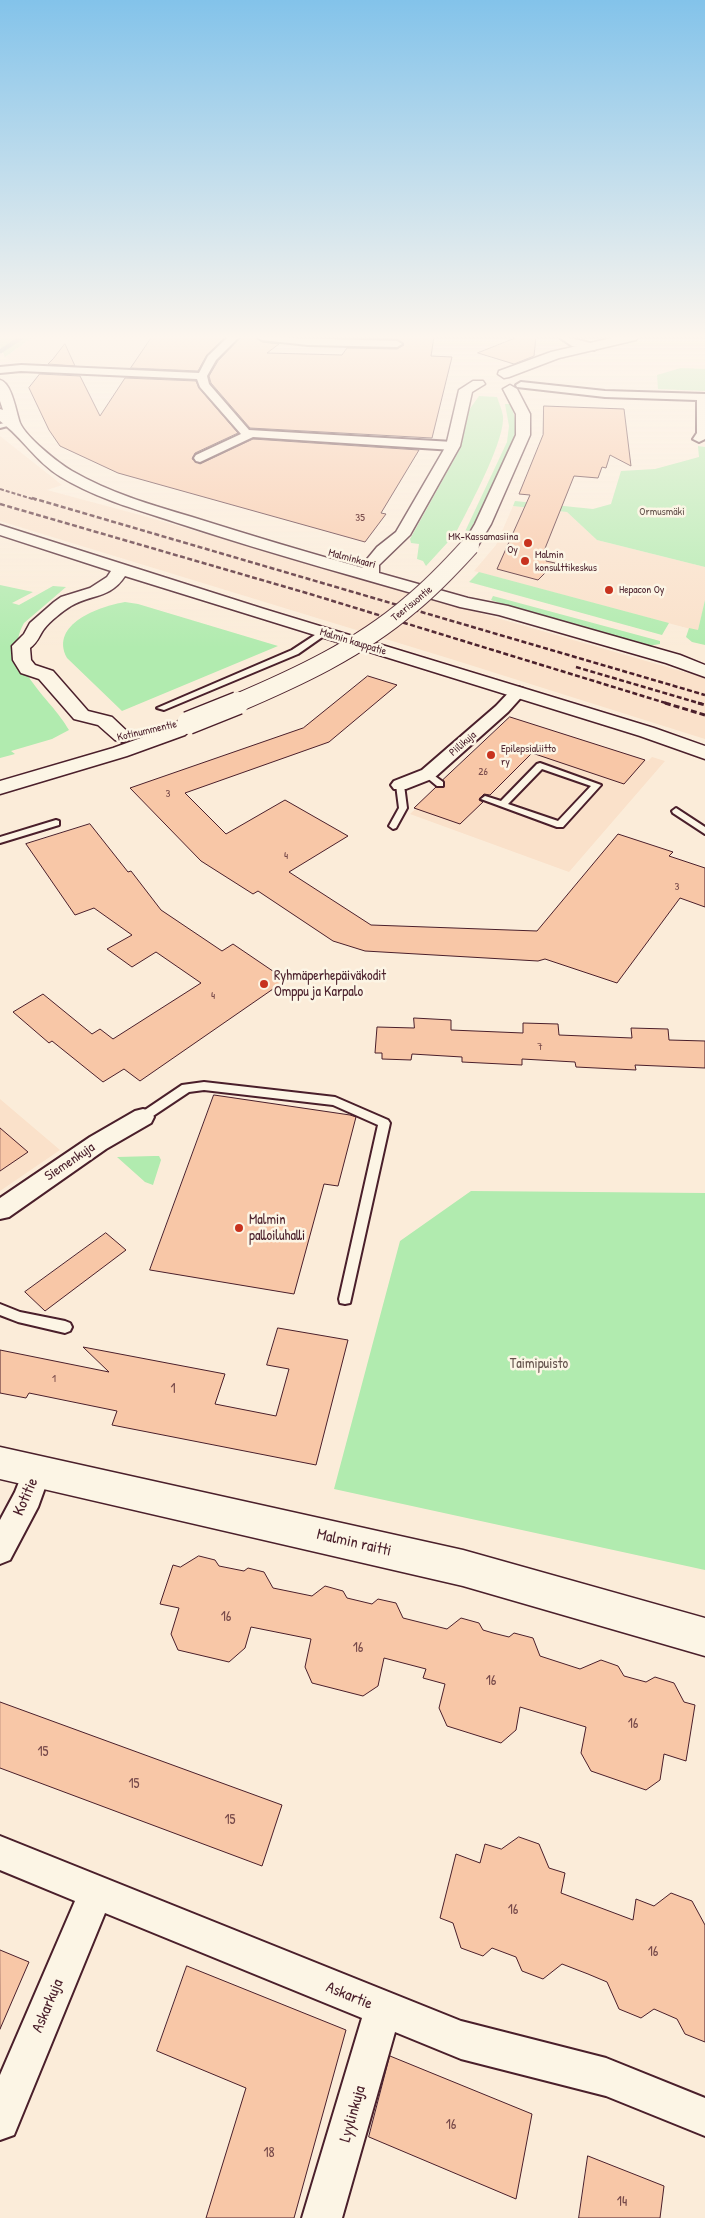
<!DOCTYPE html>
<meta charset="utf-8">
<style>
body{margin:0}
canvas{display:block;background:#fbecd9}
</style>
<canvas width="705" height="2218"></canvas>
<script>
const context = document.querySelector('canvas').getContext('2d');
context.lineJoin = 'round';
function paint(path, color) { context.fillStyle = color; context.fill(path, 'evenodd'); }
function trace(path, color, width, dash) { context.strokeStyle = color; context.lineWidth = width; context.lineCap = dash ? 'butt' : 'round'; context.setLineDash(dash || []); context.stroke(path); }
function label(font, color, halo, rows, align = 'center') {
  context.font = font + ' "Patrick Hand",sans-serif'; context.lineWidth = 5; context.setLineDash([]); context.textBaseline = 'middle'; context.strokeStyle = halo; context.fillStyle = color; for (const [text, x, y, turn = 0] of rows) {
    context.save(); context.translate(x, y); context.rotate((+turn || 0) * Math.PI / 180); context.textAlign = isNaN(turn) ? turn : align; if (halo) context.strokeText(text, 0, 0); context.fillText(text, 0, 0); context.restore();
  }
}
const built = new Path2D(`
 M33,337h188l-34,33 -174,-8 -8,-5z
 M0,436l62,49 -15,5 93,25 565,163v61l-254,-80 -451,-138z
 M513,506l54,6 30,28 108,27v33l-7,31 -224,-60 22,-26z
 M512,718l136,43 4,-4 13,4 -96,111 -159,-58z
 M0,1099l60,51 -60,41z`);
const green = new Path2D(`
 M0,337h33l-28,20 -5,-11z
 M681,368l24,1v22l-47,-2 -1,-14z
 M479,396l18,1c2,6 5,13 6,19 2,27 -37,96 -50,123l-6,1 1,2 -22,24 -3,-5 -6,-2 2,-15 -8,-1 -1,-4 51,-92 8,-37z
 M505,404h5c3,7 6,15 6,23 -1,20 -39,93 -51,112l-3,-1 45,-96 2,-16z
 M698,446l7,1v120l-108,-27 -30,-28 -54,-6 2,-5 78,8 18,-5 10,-33 34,-2 44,-12z
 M479,572l190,51 -7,12 -193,-53z
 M0,585l33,7 -21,11 7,2 34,-19 13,1 -42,36c-24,42 27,74 45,107l-17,9 -41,12 4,3 -15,4z
 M493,596l167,45v3l-12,2 -128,-36 -29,-10z
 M705,600v45l-13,-3 -6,-5 3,-9 9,2z
 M125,602l13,2 140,42 -156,65 -55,-53c-18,-34 33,-52 58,-56z
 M154,1156h5l2,4 -8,25 -8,-3 -28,-25z
 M471,1191l234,2v377l-371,-81 66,-248z`);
const stream = new Path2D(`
 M1,351l21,-14`);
const building = new Path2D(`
 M152,337h73l-18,18 -9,16 -67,-3z
 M241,337h14l7,5 17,2 -12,9 75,2 5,-7 50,1 7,-4 -7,-6 -42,-2h79l-3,19 21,1 -20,81 -182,-10 -39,-45 -2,-7 9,-15z
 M518,337h18l-2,19 -20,8 -36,-11z
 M65,344l10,22 -27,-2 5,-5z
 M40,374l40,2 20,40 25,-38 71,3 3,7 39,45 -43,20 -3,6 8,5 53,-25 166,11 -38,63 5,1 -21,28 -247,-69 -58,-27 -11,-16 -20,-42z
 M544,406l80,3 7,57 -21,-11 -4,13 -4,-1 -4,11 -24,-2 -32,80h5l-1,5 9,2 -17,17 -41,-11 33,-74 -11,-1 24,-59z
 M368,676l29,9 -68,57 -144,51 41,41 59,-34 63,36 -59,36 82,53 166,6 81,-97 55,18 -4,4 36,12v39l-25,-9 -63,85 -72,-24 -7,2 -173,-10 -32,-10 -75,-50 -5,3 -52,-33 -71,-73 173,-60z
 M510,717l135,43 -21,24 -92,-31 -42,42 -6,-1 -4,4 -1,2 4,2 -23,22 -46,-16 22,-21h8l-1,-7z
 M90,824l38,48 3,-1 30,39 61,41 11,-7 53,36 -146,101 -16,-12 -21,13 -51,-41 -3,2 -36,-31 30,-18 49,40 8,-5 13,10 88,-56 -45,-31 -24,15 -25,-18 25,-14 -38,-27 -19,7 -49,-71z
 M414,1018l37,2v10l72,3v-10l35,1 1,11 73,3 -1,-10 37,1 1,11 36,1v27l-70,-3 1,5 -60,-3 -1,-5 -53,-3v6l-60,-3v-5l-50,-3 -1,6 -29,-1v-6h-7l2,-26 37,1z
 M214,1095l136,20 6,2 -18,69 -14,-2 -30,110 -144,-24z
 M0,1128l28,24 -28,19z
 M106,1233l20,17 -81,61 -20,-19z
 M278,1328l70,12 -32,125 -204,-40 5,-14 -88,-18 -3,5 -26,-5v-43l109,22 -26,-25 142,27 -10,30 61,12 13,-47 -22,-4z
 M199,1556l16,4 4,6 25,5 4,-3 16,4 9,16 39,8 13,-10 18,5 4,7 25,6 6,-5 18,4 7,15 44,11 14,-11 18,5 4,7 10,3 16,4 5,-4 19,5 7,18 40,13 21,-9 17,6 6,10 22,6 9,-5 19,6 10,19 11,3 -9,56 -22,-7 -4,26 -14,10 -55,-19 -10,-18 5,-26 -23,-7 -43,-13 -4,23 -15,13 -54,-17 -8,-18 6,-24 -22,-6 3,-9 -42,-11 -6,28 -15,10 -51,-13 -7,-16 6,-28 -60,-12 -6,21 -16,14 -51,-12 -7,-16 8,-26 -19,-4 13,-39 7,2z
 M0,1702l282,103 -20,61 -262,-98z
 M519,1837l20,7 10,24 16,5 -4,20 72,27 3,-21 18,7 17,-13 21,8 13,24v117l-20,-8 -8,-15 -23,-10 -13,9 -22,-9 -12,-27 -19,-8 -26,-10 -19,15 -21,-8 -6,-14 -24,-9 -9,8 -22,-8 -8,-25 -13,-5 16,-64 24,9 5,-19 16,5z
 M0,1950l29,12 -29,67z
 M187,1966l159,64 -52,188h-88l40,-130 -89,-37z
 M390,2056l142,58 -16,85 -147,-62z
 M588,2156l76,30 -4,32h-81z`);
const lane = new Path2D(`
 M13,421l2,3 -15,4v-4z
 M321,631l7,2 -30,21 -134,56 -7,-2 135,-58z
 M540,763l61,22 -38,42h-6l-76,-28 4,-3 16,5 36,-37zM542,769l49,17 -33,35 -50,-17z
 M428,771l15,11v4h-6l-12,-10v-4z
 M400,782l4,3 3,23 -11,20 -3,1 -4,-3 10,-18 -3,-23z
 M676,808l29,19v7l-32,-21 -1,-2z
 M56,820l3,1v4l-59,18v-6z
 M204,1082l131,15 53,23 2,3 -40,180 -5,1 -5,-1 -1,-4 39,-174 -45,-20 -129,-15 -15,2 -42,28h-8l-2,-3 2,-3 43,-29z
 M0,1304l20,8 45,9 5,2 2,4 -2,4 -5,2 -47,-11 -18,-7z`);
const street = new Path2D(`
 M228,337h11l-23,23 -9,16 2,8 40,46 204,12 6,4 -6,4 -200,-13 -53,25 -4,-1 -2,-3 2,-3 45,-21 -41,-47 -3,-8 -176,-8 -21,2v-6l21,-2 178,8 9,-17z
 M257,337l140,4 5,3 -5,3 -89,-2 -46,-5z
 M559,337c13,0 26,5 39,8l1,2 -5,3 -22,-4z
 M521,382l84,9 100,3v45l-6,3 -6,-3 4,-6v-33l-92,-3 -88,-10 -1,-2z
 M518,687l6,2 2,3 -18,20 -74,66 -28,11h-12l-3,-4 3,-4 28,-11 74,-64 16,-17z
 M143,1109l8,2 3,6 -3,6 -45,26 -97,68 -9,2v-21l90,-61 45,-26z
 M37,1458l10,4 4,9 -13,36 -28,53 -10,4v-44l15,-28 12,-30z
 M0,1836l461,185 145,37 99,40v38l-99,-40 -145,-37 -66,-27 -53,186h-40l60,-200 -257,-105 -91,222 -14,5v-65l75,-174 -75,-31z`);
const secondary = new Path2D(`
 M616,337h22l-2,3 -77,18 -50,19 -5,1 -6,-4 1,-3 52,-19z
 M0,380c12,3 16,32 20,43 6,14 38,40 52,48 38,22 79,34 120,46 57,18 113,35 171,51v-4l14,-17 19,-15 50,-86 13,-56 14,-9h10l2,3 -13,8 -12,54 -50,89 -31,30v8l89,25 40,8 172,49 25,10v12l-39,-14 -167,-48 -39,-8c-92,-27 -185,-52 -276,-82 -42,-14 -85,-25 -123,-48 -26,-16 -38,-39 -61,-56v-12l3,1 -3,-9z
 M510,385l7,4 13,25v21l-39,89 -15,25h-12l-2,-3 13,-22 41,-89v-21l-13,-25z
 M0,525l264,84 390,119 51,18v13l-65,-23 -515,-160c-15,23 -34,18 -54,30 -8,5 -21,15 -27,23 -5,7 -6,13 -14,19l1,12 4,5 18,6 35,40 24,6 20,19 -3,4 -7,2 -7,-2 -17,-15 -24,-6 -35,-40 -18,-6 -8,-13 -1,-14 12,-12 6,-11 24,-21 7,-5 29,-9 17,-11 4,-6 -111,-36z
 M188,717l7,2 3,4 -13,12 -58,21 -127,38v-13l113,-33 58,-21 10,-8z
 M0,1447l463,103 242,68v38l-242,-70 -463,-107z`);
const railFar2 = new Path2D(`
 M0,489l36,11`);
const railFar1 = new Path2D(`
 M32,498l673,197
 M0,504l310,90 359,110
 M576,667l126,37`);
const rail = new Path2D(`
 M665,703l40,12
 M698,703l7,2`);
const secondaryBridgeFar1 = new Path2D(`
 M235,704c61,-26 124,-55 175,-99 22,-18 41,-38 60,-59`);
const secondaryBridge = new Path2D(`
 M188,723l50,-20`);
const markers = [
 [528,543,5,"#c8321e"],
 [525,561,5,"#c8321e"],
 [609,590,5,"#c8321e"],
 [491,755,5,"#c8321e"],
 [264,984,5,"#c8321e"],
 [239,1228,5,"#c8321e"]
];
const farParknames = [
 ["Ormusmäki",662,512]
];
const numberNames = [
 ["35",360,518],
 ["26",483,772],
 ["3",168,794],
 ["4",286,856],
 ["3",677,887],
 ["4",213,996],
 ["7",540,1047],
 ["1",54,1379]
];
const farPoinames = [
 ["MK-Kassamasiina",518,537,"right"],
 ["Oy",518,550,"right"],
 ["Malmin",535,555],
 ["konsulttikeskus",535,568],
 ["Hepacon Oy",619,590],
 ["Epilepsialiitto",501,749],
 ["ry",501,762]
];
const farStreetnames = [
 ["Malminkaari",352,559,15],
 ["Teerisuontie",412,604,-39],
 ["Malmin kauppatie",353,642,17],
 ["Kotinummentie",147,731,-13],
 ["Piilikuja",463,744,-41]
];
const poiNames = [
 ["Ryhmäperhepäiväkodit",274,976],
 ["Omppu ja Karpalo",274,992],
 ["Malmin",249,1220],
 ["palloiluhalli",249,1236]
];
const streetNames = [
 ["Siemenkuja",70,1162,-34]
];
const parkNames = [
 ["Taimipuisto",539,1364]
];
const nearNumbernames = [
 ["1",173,1389],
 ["16",226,1617],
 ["16",358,1648],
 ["16",491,1681],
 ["16",633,1724],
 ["15",43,1752],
 ["15",134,1784],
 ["15",230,1820],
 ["16",513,1910],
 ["16",653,1952],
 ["16",451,2125],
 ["18",269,2153],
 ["14",622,2202]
];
const nearStreetnames = [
 ["Kotitie",26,1497,-66],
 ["Malmin raitti",354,1543,13],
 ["Askartie",349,1996,22],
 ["Askarkuja",48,2006,-67],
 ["Lyylinkuja",353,2114,-74]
];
paint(built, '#fae1ca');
paint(green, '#b1ebaf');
trace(stream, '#728f9f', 4.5);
paint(building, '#f8c7a7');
trace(building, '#4a1f2b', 1);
trace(lane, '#4a1f2b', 4);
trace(street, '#4a1f2b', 4);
trace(secondary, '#4a1f2b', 3);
paint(lane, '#fcf5e5');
paint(street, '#fcf5e5');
paint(secondary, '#fcf5e5');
trace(railFar2, '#4a1f2b', 2, [4, 2]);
trace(railFar1, '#4a1f2b', 2.5, [5, 2.5]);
trace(rail, '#4a1f2b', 3, [6, 3]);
trace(secondaryBridgeFar1, '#4a1f2b', 20, []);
trace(secondaryBridge, '#4a1f2b', 25, []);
trace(secondaryBridgeFar1, '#fcf5e5', 18);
trace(secondaryBridge, '#fcf5e5', 22);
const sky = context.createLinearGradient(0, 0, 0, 648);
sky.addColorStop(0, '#83c3ea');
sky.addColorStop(0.52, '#fdf6ee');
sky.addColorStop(1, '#fdf6ee00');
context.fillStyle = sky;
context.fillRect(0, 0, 705, 648);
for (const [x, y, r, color] of markers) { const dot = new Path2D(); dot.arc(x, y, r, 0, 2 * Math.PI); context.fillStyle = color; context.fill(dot); trace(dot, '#fcf5e5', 2); }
label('11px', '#64524c', '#fcf5e5', farParknames);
label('11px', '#76494a', null, numberNames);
label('11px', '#4a1f2b', '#fcf5e5', farPoinames, 'left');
label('11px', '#4a1f2b', '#fcf5e5', farStreetnames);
label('14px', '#4a1f2b', '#fcf5e5', poiNames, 'left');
label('14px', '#4a1f2b', '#fcf5e5', streetNames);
label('14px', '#64524c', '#fcf5e5', parkNames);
label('14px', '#76494a', null, nearNumbernames);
label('16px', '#4a1f2b', '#fcf5e5', nearStreetnames);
</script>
